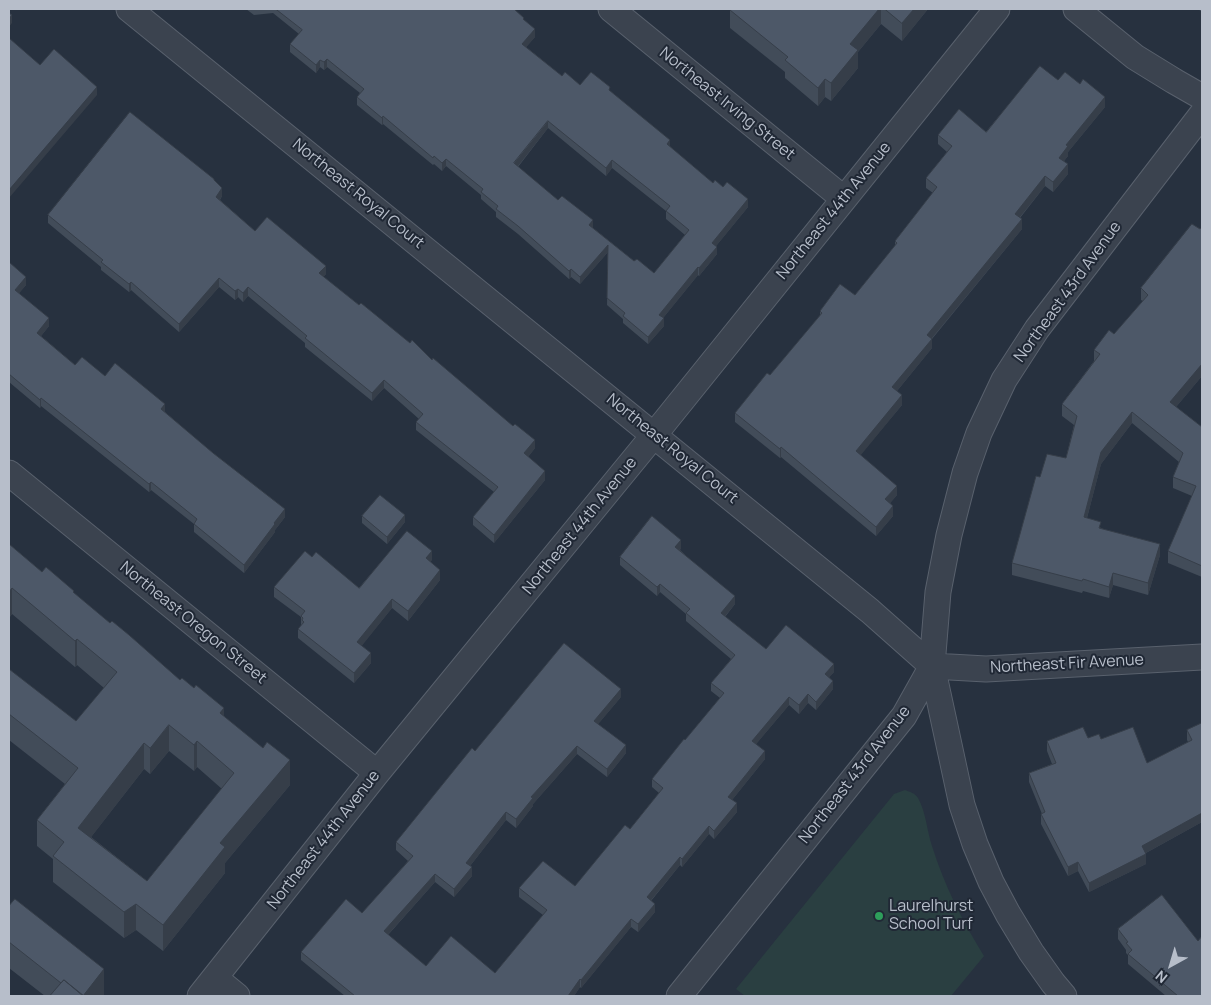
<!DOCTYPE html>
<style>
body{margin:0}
#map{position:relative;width:1211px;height:1005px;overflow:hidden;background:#27313f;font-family:Manrope,sans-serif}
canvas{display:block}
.frame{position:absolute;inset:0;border:10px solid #b7beca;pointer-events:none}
.north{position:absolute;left:1146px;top:940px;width:50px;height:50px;-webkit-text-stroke:4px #202835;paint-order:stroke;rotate:219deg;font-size:14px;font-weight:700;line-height:20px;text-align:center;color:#b7beca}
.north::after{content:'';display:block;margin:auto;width:18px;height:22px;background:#b7beca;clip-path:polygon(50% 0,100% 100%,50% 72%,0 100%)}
</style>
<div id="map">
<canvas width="1211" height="1005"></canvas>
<div class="frame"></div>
<div class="north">N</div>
</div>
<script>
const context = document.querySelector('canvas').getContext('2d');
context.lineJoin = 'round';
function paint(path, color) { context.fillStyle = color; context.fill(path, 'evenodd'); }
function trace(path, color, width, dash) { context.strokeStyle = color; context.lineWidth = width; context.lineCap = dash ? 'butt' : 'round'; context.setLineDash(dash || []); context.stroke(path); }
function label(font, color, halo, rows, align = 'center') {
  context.font = font + ' Manrope,sans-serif'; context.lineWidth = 4; context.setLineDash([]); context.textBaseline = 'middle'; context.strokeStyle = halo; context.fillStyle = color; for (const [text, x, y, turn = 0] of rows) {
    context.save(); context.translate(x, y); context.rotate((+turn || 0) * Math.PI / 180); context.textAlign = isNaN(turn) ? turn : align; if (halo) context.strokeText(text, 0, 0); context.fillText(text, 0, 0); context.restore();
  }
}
const green = new Path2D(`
 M905,790c5,2 10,3 13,8 8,14 9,33 14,48 12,39 31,76 52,110l-33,40h-206l-9,-7 158,-195z`);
const street = new Path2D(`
 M129,9l741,602 62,55 30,139 13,39 16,38 17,32 23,38 22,31 11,13
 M611,9l233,190
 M1076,9l59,48 39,24 28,16
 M9,473l368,300
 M932,666l54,3 216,-12
 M215,978l22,18
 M200,996l177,-223 277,-338 343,-426
 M679,996l225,-280 28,-50 6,-74 11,-57 16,-62 14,-40 25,-53 33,-51 165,-215`);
const wall = new Path2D(`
 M246,9h268l10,11 11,17 -9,10 36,29 18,9 30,6 60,56 43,36 10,4 25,20 -32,39 1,8 -18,22 -1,-1 -35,43 1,8 -16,18 -25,-21v-4l-16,-14 1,-53 -28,32 -9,-7 -2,2 -51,-45 -22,-17v-5l-15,-13v-4l-35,-29 -4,5 -8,-7 -1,1 -50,-41 -1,1 -25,-20v-8l3,-4 -33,-26 -3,3 -4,-3 -4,6 -26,-21v-8l9,-10 -26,-21 -19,2zM548,128l58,48 6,-8 54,43v8l19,16 -31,38 -20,-12 -41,-33v-1l-35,-27 -40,-33z
 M731,9h197l-26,32 -21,-17 -23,28v16l-27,33 -6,-4 -7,9 -33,-28v-6l-55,-44v-18z
 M1198,9h4v3z
 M1058,80l47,27 -37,45v4l-4,5 4,13 -15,18 -8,-6 -25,32 2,11 -90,110v9l-35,43 5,14 -42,50 37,40 -7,8 3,13 -17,20 -95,-79 -1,1 -45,-36v-9l35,-38 50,-59v-5l35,-16 40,-49v-5l38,-48 -7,-5v-10l21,-26 -9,-8v-9l48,-3z
 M214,181l8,15 -2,4 35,31 71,43 -3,3 36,28 73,55 103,88 -7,9 17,23 -51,63 -21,-18v-8l21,-25 -78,-62v-8l3,-3 -35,-31 -12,13 -67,-54v-4l-57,-47 -5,6 -5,-5 -3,3 -16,-13 -40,45 -48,-42 -2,2 -28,-22v-3l-53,-44v-8z
 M1202,227v149l-26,31 26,20v150l-34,-14v-12l24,-55 -19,-8v-11l6,-15 -47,-39 -31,41 -14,54 14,10 59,27 -12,40 -35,-10 -4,13 -26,-7 -1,2 -70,-18v-12l28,-86 26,-19 8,-33 -12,-9v-12l32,-43v-11l20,-16 29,-33 -2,-1v-12z
 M9,262l17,23 -7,8 30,33 -8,10 34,29 30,11 60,36 120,105 -10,13v2l-31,41 -50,-41v-8l-43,-34 -2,2 -108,-86 -1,2 -31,-26z
 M362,516l43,6 -18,22 -25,-21z
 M9,544l33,28 32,22 150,122 66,69 -65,78v10l-62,78 -27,-21 -12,8 -71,-56v-23l-16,-13v-26l28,-36 -56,-44v-70l67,51 28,-33 -27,-23 -2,2 -63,-53 -3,4zM169,751l25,20 3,-4 25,22 -75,92 -56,-44 53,-68 6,5z
 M681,548l-1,2 55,54 -10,13 41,32 68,23 -5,5 4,12 -17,21 -8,-7 -9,11 -10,-9 -33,39 9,15 -33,41 5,12 -23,27 -5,-5 -27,33 -2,-2 -29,36 4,11 -17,20 -7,-5 -50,61 -1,-1 -6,9h-229l-44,-36v-8l61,-39 46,-52 -12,-11v-8l79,-91 146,-54 -23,27 28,29 -19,24 -30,-23 -44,50v2l-17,22 -10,-8 -36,46 2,10 -18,21 -19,-15 -47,53 38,31 69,7 48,-58 -24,-18v-9l56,-2 55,-57 29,-36 -7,-6v-8l33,-39 35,-42 -9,-7v-8l20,-24 -45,-38v-7l-26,-22 -3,4 -37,-31v-8z
 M312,557l47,31 73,-28 -2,2 10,18 -32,41 -16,-13 -31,38 10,17 -17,20 -56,-45v-9l3,-3v-9l-27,-20v-10z
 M1202,723v99l-56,31v11l-57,28 -11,-21 -10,5 -27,-52v-10h1l-13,-32v-9l23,-9 -5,-13v-10l41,-3 13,1 46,24 41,-21 -1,-2v-10z
 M9,906l95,89 -1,1h-58l-36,-28z
 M1118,929l80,12 4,55h-36l-38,-32v-9l-2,-2v-3l-8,-11z`);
const shadedWall = new Path2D(`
 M879,9h2v15l-23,28v16l-27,33v-18l19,-39z
 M914,9h14l-26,32v-18z
 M12,15v8l-3,4v-8z
 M535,29v8l-13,15v-8z
 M327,59v8l-3,3v-8z
 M320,60v7l-4,6v-8z
 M825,79v18l-7,9v-18z
 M97,87v8l-88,103v-8z
 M1105,97v10l-37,45v4l-9,11v-9l7,-13z
 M383,116v8l-1,1v-7z
 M548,121v7l-34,43v-8z
 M670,140v7l-3,-3z
 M446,159v7l-4,5v-8z
 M612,160v8l-6,8v-8z
 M1068,164v10l-15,18v-10z
 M1045,176v10l-30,37v-9z
 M222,188v8l-6,9v-8z
 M748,199v8l-36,44v-8z
 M1022,219v10l-95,115v-9z
 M593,220v7l-4,5v-7z
 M608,245v7l-28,32v-7z
 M717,247v7l-18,22v-8z
 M326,266v8l-7,8v-9z
 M698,267v8l-39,48v-8z
 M571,269v8l-2,2v-8z
 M26,277v8l-11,13v-8z
 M219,278v9l-40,45v-8z
 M131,282v8l-2,2v-8z
 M248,287v9l-5,6v-9z
 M238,289v8l-3,3v-9z
 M49,318v8l-12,15v-8z
 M664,318v8l-16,18v-7z
 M932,339v9l-40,49v-10z
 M1202,364v12l-32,38v-12z
 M384,380v8l-12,13v-8z
 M902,395v10l-46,56v-10z
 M41,398v8l-1,2v-8z
 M165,404v8l-4,5v-8z
 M1132,412v11l-31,41 -17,65v-12l17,-65z
 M535,440v8l-11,14v-9z
 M781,447v10l-1,1v-9z
 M545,471v9l-51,63v-8z
 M151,482v8l-2,2v-8z
 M897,486v9l-12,14v-10z
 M893,506v10l-17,20v-9z
 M285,509v8l-10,13v2l-31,41v-8l30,-42z
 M405,515v7l-18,22v-7z
 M681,540v8l-6,7v-8z
 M1160,544v11l-12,40v-12z
 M432,551v9l-6,7v-9z
 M440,570v10l-32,41v-10z
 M1113,573v12l-4,13v-11z
 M660,584v8l-3,4v-9z
 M12,588v26l-3,4v-26z
 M735,596v8l-14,17v-8z
 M392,599v9l-35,44v-10z
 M77,639v26l-2,2v-26z
 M371,653v10l-17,20v-10z
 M834,664v8l-9,10v-8z
 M833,681v8l-17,21v-8z
 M621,689v8l-27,32v-8z
 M808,694v9l-9,11v-9z
 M789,697v8l-37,44v-8z
 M224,708v26l-4,-21z
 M169,725v26l-19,23v-26z
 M197,741v26l-3,4v-26z
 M144,743v26l-66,85v-26z
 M626,745v8l-19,24v-8z
 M577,746v8l-44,50v2l-17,22v-9l15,-22z
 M765,751v8l-37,46v-8z
 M290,760v25l-65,78v10l-62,78v-26l57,-82z
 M737,803v9l-23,27v-8z
 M506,812v8l-40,51v-8z
 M1202,813v9l-60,33v-9z
 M709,826v8l-27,33v-8z
 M1146,854v10l-57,28v-9z
 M680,857v8l-33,40v-8z
 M1078,862v9l-10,5v-9z
 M472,867v9l-18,21v-8z
 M435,874v8l-51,57v-8z
 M136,904v26l-12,8v-26z
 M655,904v8l-17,20v-8z
 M631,919v8l-50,61v-8z
 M104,969v26l-1,1h-21z
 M580,979v8l-6,9h-6z`);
const building = new Path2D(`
 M276,9h238l10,9 -1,1 12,10 -13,15 40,32 3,-4 15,13 11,-13 19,15 -1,3 61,50 -3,4 46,39 2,-3 8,7 4,-5 21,17 -36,44 5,4 -18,21 -1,-1 -39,48 5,3 -16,19 -25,-21 2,-3 -18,-15 1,-53 -28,32 -9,-8 -2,2 -51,-45 -22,-17 2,-3 -17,-14 2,-3 -37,-30 -4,4 -8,-7 -1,2 -50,-42 -1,2 -25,-21 7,-8 -37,-30 -3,3 -4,-2 -4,5 -26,-21 12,-14zM548,121l58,47 6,-8 58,46 -4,5 23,19 -35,43 -17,-14 -3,2 -45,-36 4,-5 -31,-24 -4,4 -44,-37z
 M731,9h148l-29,35 8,6 -27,33 -6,-4 -7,9 -33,-28 3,-3 -58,-47z
 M885,9h29l-12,14z
 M9,13l3,2 -3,4z
 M9,38l31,27 14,-16 43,38 -88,103z
 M1040,66l18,14 7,-8 15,12 3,-5 22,18 -39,48 2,1 -9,12 9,6 -15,18 -8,-6 -30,38 7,5 -95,116 5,4 -40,48 10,8 -46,56 41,35 -12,13 8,7 -17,21 -95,-80 -1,2 -45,-36 32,-40 3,2 52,-62 -2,-2 20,-27 15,11 42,-52 -2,-2 42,-54 -11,-9 26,-32 -14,-11 21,-26 27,23z
 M130,112l84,67v1l8,8 -6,9 39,34 12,-14 59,49 -7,7 40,32 2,-2 49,40 2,-3 20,20 1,-2 80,68 2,-2 20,16 -11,13 21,18 -51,64 -21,-18 25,-30 -82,-65 7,-8 -39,-34 -12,13 -67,-55 2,-2 -59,-49 -5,6 -5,-4 -3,2 -16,-13 -40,46 -48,-42 -2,2 -28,-22 2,-2 -55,-45z
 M1192,224l8,5 2,-2v137l-32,38 32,25v139l-34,-15 28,-65 -23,-9 10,-24 -51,-41 -31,40 -17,65 17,5 -2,6 61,16 -12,39 -35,-10 -4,14 -26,-8 -1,2 -70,-18 24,-87 4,1 7,-23 19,4 11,-42 -15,-12 38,-50 -6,-4 15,-20 5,4 34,-39 -7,-7z
 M9,262l17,15 -11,13 34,28 -12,15 38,32 7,-8 23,19 10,-13 50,41 -4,5 52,44 72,56 -11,14 1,1 -31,41 -50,-41 3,-5 -46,-37 -2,2 -108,-86 -1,2 -31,-26z
 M380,495l25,20 -18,22 -25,-21z
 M652,516l29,24 -6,7 60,49 -14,17 45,36 20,-24 48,39 -9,10 8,7 -17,21 -8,-8 -9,11 -10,-8 -37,44 13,10 -37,46 9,6 -23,28 -5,-5 -27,33 -2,-2 -33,40 8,7 -17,20 -7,-5 -50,61 -1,-1 -12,17h-213l-54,-44 45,-53 16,14 51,-57 -17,-14 76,-94 3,3 89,-108 57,46 -27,32 32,24 -19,24 -30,-23 -46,51 2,1 -17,21 -10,-7 -40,51 6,4 -18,22 -19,-15 -51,57 42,35 25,-30 44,37 52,-63 -28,-22 24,-27 32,25 50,-61 5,4 33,-41 -11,-9 32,-40 1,1 39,-47 -13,-10 24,-28 -49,-42 4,-4 -30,-25 -3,3 -37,-30z
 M407,531l25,20 -6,7 14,12 -32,41 -16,-12 -35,43 14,11 -17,20 -56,-44 6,-7 -2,-2 1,-2 -2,-2 4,-5 -31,-24 31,-36 7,6 4,-5 43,36z
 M9,544l33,28 4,-5 28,24 -1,1 37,31 2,-2 17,14 51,45 2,-2 12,10 2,-3 28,23 -4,5 43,35 4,-6 23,18 -70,83 5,4 -62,78 -27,-21 -12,8 -71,-56 11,-14 -27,-22 41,-52 -69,-54v-45l67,52 41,-49 -40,-33 -2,2 -63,-53 -3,4zM169,725l25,20 3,-4 37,32 -87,108 -69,-53 66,-85 6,5z
 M1202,723v90l-60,33 4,8 -57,29 -11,-21 -10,5 -27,-53 4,-2 -16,-39 27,-10 -9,-22 36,-14 5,11 11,-4 2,5 32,-12 14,36 45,-23 -5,-10z
 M1162,895l36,46 4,-5v60h-24l-50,-42 4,-4 -6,-7 2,-1 -10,-13z
 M15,899l89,70 -21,27 -19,-16 -3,3 -52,-41v-36z
 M64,980l20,16h-34z`);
const markers = [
 [879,916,5,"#2e9e5b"]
];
const streetNames = [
 ["Northeast Irving Street",727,104,39],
 ["Northeast Royal Court",358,194,39],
 ["Northeast 44th Avenue",834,211,-51],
 ["Northeast 43rd Avenue",1068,292,-54],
 ["Northeast Royal Court",672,449,39],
 ["Northeast 44th Avenue",580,526,-51],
 ["Northeast Oregon Street",193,623,39],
 ["Northeast Fir Avenue",1067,664,-3],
 ["Northeast 43rd Avenue",855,775,-52],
 ["Northeast 44th Avenue",324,840,-52]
];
const poiNames = [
 ["Laurelhurst",889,907],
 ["School Turf",889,925]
];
paint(green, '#2a3f41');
trace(street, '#59616d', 27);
trace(street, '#3b434f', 25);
paint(wall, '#424c59');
paint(shadedWall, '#363e49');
paint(building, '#4d5868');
trace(building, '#363e49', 1);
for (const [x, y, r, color] of markers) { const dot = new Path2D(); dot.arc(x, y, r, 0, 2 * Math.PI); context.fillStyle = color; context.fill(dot); trace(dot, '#202835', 2); }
label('16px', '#b7beca', '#202835', streetNames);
label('16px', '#b7beca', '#202835', poiNames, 'left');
</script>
